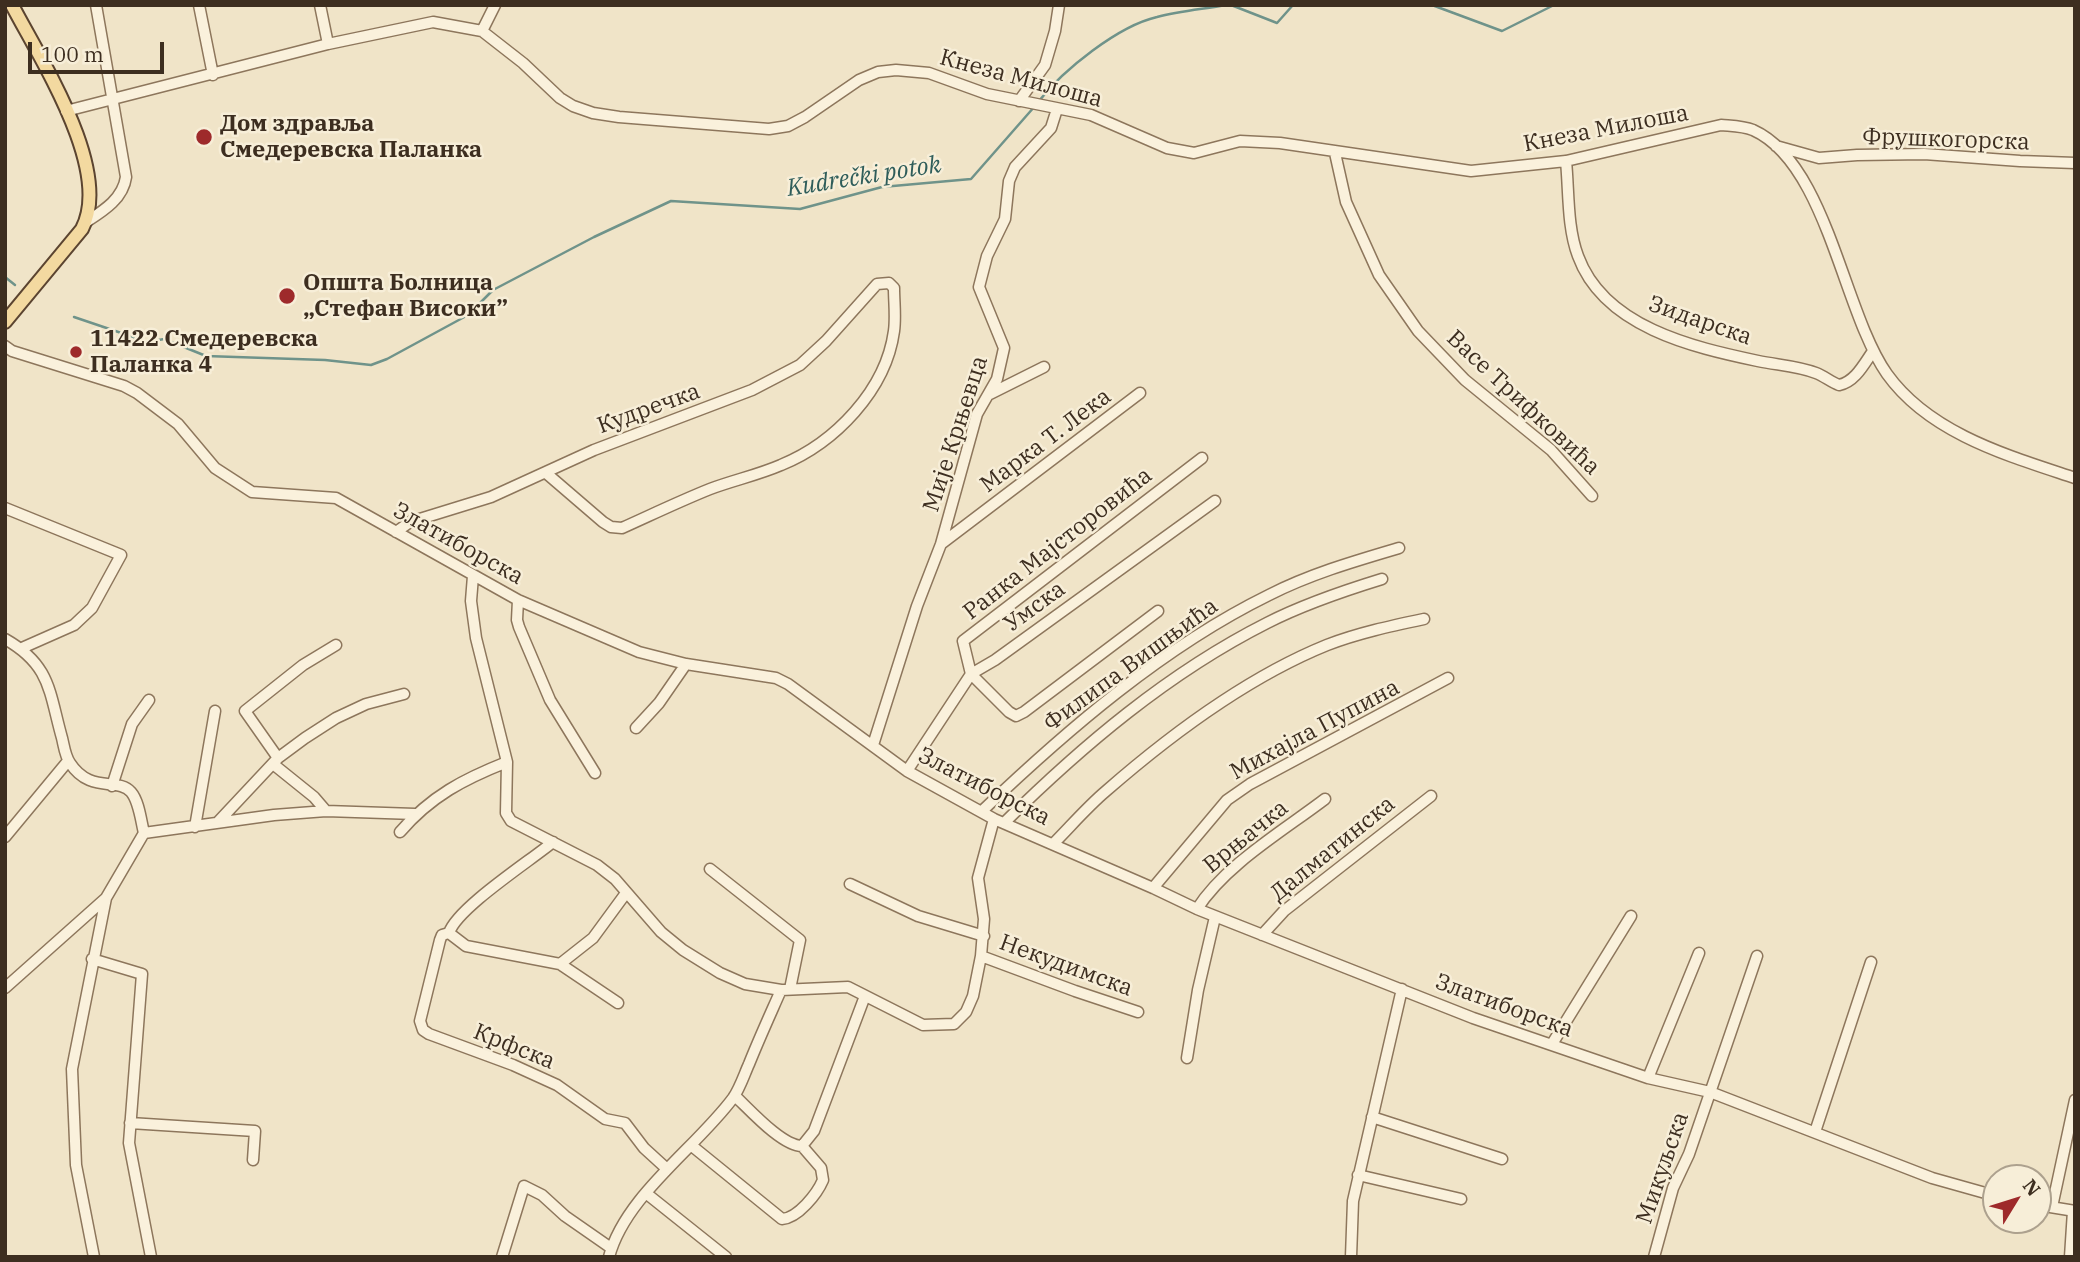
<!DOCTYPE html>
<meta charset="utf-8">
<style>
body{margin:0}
#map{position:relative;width:2080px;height:1262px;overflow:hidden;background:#f0e4c8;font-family:"IBM Plex Serif",serif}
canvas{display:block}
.frame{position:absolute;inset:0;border:7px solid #3d2e20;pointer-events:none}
.north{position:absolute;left:1982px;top:1164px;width:70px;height:70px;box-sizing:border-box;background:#f7eed8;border:2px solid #ada18e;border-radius:50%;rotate:52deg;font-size:19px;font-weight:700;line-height:28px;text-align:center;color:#3d2e20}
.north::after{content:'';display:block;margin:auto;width:24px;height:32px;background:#9e2a2b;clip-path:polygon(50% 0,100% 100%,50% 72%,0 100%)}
.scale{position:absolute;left:28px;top:42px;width:136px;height:32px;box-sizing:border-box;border:4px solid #3d2e20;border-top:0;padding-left:9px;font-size:21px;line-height:24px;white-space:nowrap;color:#3d2e20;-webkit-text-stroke:5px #f7eed8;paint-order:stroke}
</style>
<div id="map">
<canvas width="2080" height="1262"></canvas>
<div class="frame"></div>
<div class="north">N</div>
<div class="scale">100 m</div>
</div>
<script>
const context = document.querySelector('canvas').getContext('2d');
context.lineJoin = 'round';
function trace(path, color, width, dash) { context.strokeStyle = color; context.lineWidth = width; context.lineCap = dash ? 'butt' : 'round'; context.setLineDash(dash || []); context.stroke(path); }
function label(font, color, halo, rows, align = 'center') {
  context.font = font + ' "IBM Plex Serif",serif'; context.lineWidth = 5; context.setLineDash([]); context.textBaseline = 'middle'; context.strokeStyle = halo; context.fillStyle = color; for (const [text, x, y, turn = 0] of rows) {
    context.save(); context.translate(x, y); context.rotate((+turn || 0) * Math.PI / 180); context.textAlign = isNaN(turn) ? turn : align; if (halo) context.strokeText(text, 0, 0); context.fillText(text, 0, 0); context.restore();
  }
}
const stream = new Path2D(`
 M1231,5l46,18 16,-18
 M1432,5l70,26 52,-26
 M1039,101c24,-31 79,-75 118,-84 22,-6 47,-8 69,-12
 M5,277l10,8
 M74,317l74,25 16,-3 42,17 119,4 46,5 16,-6 81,-44 25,-25 101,-53 77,-36 129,8 82,-22 89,-8 64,-73`);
const minor = new Path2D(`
 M199,5l14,70
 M320,5l8,39
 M482,31l13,-26
 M1019,101l26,-36 10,-34 4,-26
 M66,111l262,-67 105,-22 49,9 41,32 37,35 13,8 20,7 26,4 150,12 19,-3 17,-9 54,-37 19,-8 18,-2 33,3 58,21 104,21 76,33 27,5 46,-12 40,2 191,28 95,-10 155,-36c10,1 22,1 32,5 74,33 90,182 134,244 43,60 122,82 188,104
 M1776,146l43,12 38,-3 67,-1 96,7 55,2
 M1335,153l11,49 33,73 39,56 47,49 86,70 41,46
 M1566,161c3,30 1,66 12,95 26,71 114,91 180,105 19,4 40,5 58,12 8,3 15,9 23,12 16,-3 25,-21 34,-34
 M86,222c17,-11 37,-23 40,-45l-30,-172
 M5,346l7,5 112,35 13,7 41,31 37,44 37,24 84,6 182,102 121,52 47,12 90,14 12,6 119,87 87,48 159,69 44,21 276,109 175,60 62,14 222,86 64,18
 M990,394l54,-27
 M5,508l116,47 -29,53 -18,17 -52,23
 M396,532l14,-10 81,-25 103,-47 158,-60 48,-25 26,-24 51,-57 12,-1 5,5c0,14 2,29 0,43 -8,59 -59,112 -113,134 -23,10 -47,15 -71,24 -30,12 -59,26 -88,39l-11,-1 -8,-5 -57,-49
 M941,544l199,-151
 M473,576l-2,25 5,37 31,124 -1,51 5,8 86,44 18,14 46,53 22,18 37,23 25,11 36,6 67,-3 75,38 31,-1 12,-12 7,-16 8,-40 3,-37 -6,-41 16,-59
 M518,600l-1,20 2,7 31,73 45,73
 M1158,611l-134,101 -8,4 -7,-4 -38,-38 -8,-33 239,-183
 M5,639c46,26 44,53 57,99 2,8 3,18 8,25 20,31 48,14 61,29 8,9 10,29 13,41
 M636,728l23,-25 27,-39
 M873,745l44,-139 24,-62 36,-130 20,-35 7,-31 -25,-61 8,-31 18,-37 4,-38 6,-14 36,-39 6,-19
 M278,758l-33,-47 58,-46 33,-20
 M273,764l41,33 12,14
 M907,771l64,-97 24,-14 220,-159
 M112,786l20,-62 17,-24
 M982,811c85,-81 181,-164 287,-216 41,-21 86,-34 130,-47
 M218,822l60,-64 27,-20 31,-20 30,-14 38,-10
 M1004,823c78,-77 164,-150 263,-200 37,-19 76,-32 115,-44
 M195,827l20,-116
 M400,832c31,-36 64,-53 107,-70
 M144,833l130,-18 52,-4 89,3
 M5,837l63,-76
 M1053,844c18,-18 34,-37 53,-53 63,-55 142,-114 221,-146 31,-12 64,-19 97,-26
 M710,869l90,71 -10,49
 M850,884l68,32 66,20
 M1153,888l74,-88 23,-16 198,-106
 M1197,909c28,-44 86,-78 128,-110
 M449,933l-7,2 -2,5 -20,81 3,9 6,4 84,31 44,20 48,34 20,4 19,25 23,21
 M449,933l17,13 94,18 58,39
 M449,933c8,-25 81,-72 104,-91
 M1262,935l22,-24 147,-115
 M981,956l94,35 63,21
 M92,959l50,15 -13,169 22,114
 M560,964l33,-26 33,-45
 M5,988l101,-90
 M1552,1044l79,-128
 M1187,1058l11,-68 17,-73
 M1648,1078l51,-125
 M735,1096c15,14 47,50 67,50
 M1372,1117l130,42
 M130,1123l125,8 -2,29
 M1815,1132l56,-170
 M692,1146l90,73c16,-1 35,-25 41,-39l-2,-12 -19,-22
 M802,1146l12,-15 51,-135
 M1358,1175l103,24
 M647,1194l79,63
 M2038,1205l37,6
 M2052,1207l23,-107
 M94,1257l-18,-92 -4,-96 34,-171 38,-65
 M502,1257l22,-71 18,9 23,21 46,32
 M609,1257c16,-61 87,-109 124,-159 7,-10 11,-23 16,-34 10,-25 21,-49 32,-74
 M1351,1257l2,-56 49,-212
 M1654,1257l19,-69 16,-34 68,-198
 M2070,1257l3,-46`);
const major = new Path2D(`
 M5,322l77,-93c31,-59 -42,-170 -70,-224`);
const markers = [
 [204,137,9,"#9e2a2b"],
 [287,296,9,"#9e2a2b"],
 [76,352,7,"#9e2a2b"]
];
const streetNames = [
 ["Кнеза Милоша",1021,79,15],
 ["Кнеза Милоша",1606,129,-11],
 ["Фрушкогорска",1946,140,2],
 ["Зидарска",1700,321,19],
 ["Васе Трифковића",1523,403,43],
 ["Кудречка",649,409,-20],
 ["Мије Крњевца",956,434,-72],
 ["Марка Т. Лека",1046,441,-37],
 ["Златиборска",458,544,29],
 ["Ранка Мајсторовића",1058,544,-38],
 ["Умска",1035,607,-36],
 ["Филипа Вишњића",1131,665,-36],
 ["Михајла Пупина",1315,730,-28],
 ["Златиборска",984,787,27],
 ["Врњачка",1246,837,-39],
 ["Далматинска",1333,849,-39],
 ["Некудимска",1066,966,20],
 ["Златиборска",1504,1006,20],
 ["Крфска",514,1047,22],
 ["Микуљска",1663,1168,-71]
];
const poiNames = [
 ["Дом здравља",220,124],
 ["Смедеревска Паланка",220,150],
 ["Општа Болница",303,283],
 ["„Стефан Високи”",303,309],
 ["11422 Смедеревска",90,339],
 ["Паланка 4",90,365]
];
const waterNames = [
 ["Kudrečki potok",864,177,-9]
];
trace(stream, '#6f938a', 2.5);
trace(minor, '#8d765c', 13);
trace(major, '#5b4430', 16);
trace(minor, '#faf1dc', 10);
trace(major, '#f3d9a0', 12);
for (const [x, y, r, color] of markers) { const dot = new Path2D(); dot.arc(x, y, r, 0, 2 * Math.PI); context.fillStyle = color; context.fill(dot); trace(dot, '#f7eed8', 2.5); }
label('23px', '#3d2e20', '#f7eed8', streetNames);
label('bold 23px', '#3d2e20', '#f7eed8', poiNames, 'left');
label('italic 24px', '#2f5d5a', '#f7eed8', waterNames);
</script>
